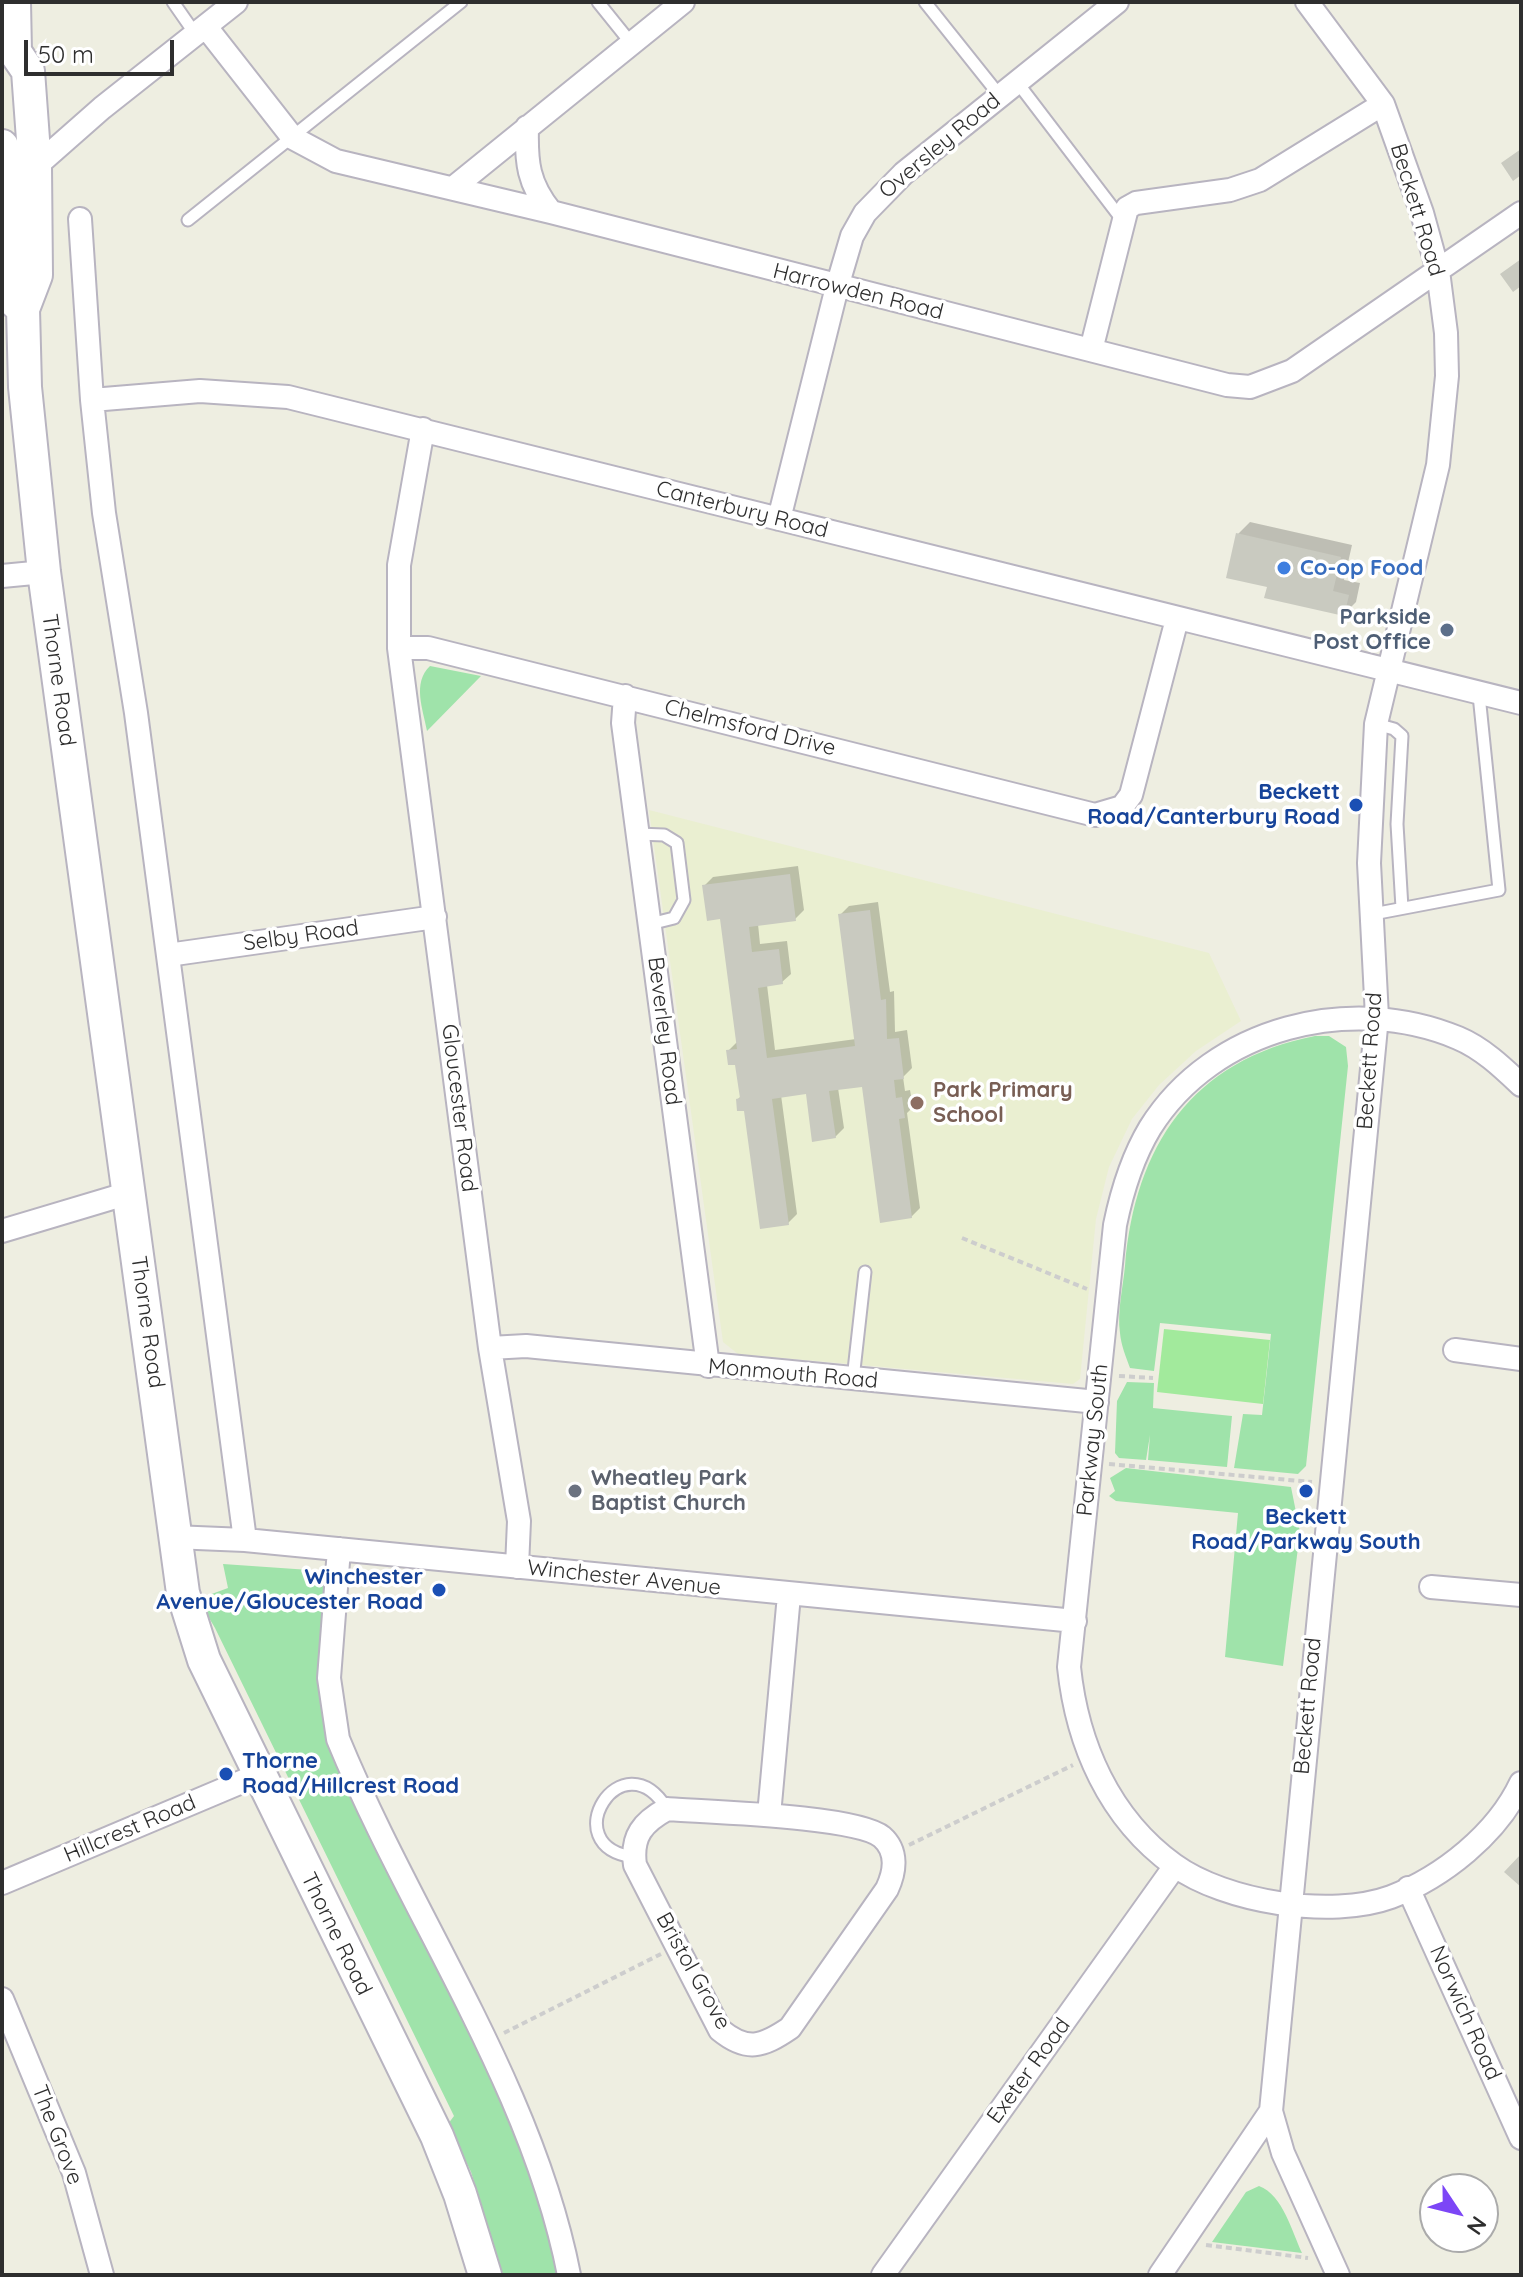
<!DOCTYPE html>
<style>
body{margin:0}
#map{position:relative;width:1523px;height:2277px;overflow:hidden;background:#eeeee1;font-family:Quicksand,sans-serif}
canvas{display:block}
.frame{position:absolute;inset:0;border:4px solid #2e2e2e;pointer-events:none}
.north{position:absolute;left:1419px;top:2173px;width:80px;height:80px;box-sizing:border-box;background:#fff;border:2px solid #ababab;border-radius:50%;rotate:125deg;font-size:22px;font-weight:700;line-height:32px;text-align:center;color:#2e2e2e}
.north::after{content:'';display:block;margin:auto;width:28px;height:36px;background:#7c46f6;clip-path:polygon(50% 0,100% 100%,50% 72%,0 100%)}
.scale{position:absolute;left:24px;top:40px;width:150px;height:36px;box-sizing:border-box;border:4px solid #2e2e2e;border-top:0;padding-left:10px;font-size:24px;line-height:28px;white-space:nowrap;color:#2e2e2e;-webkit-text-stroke:6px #fff;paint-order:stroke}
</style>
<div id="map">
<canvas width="1523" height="2277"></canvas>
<div class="frame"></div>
<div class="north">N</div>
<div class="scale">50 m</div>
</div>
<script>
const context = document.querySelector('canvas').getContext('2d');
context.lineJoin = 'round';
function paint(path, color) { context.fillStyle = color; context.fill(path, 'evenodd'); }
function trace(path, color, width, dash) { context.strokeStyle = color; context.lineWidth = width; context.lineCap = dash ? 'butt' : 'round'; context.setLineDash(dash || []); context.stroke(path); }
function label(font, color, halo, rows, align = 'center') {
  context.font = font + ' Quicksand,sans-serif'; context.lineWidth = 7; context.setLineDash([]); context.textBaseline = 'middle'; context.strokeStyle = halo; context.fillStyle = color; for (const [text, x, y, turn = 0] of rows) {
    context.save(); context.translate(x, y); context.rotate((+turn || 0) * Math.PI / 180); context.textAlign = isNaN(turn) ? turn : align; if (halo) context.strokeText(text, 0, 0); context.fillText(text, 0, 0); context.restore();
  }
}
const education = new Path2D(`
 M649,810l560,143 32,68 -45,30 -37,34 -27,34 -23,48 -13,52 -16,160 -7,5 -335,-30 -15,-12z`);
const green = new Path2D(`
 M430,666l51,10 -54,55c-4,-22 -15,-48 3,-65z
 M1315,1036h14l17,11 2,19 -42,400 -8,8 -64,-6 9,-54 19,1 9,-81 -111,-11 -6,48 -24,-3c-4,-11 -9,-23 -10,-35 -3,-21 3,-46 5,-67 10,-120 67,-206 190,-230z
 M1127,1382l27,1 -1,25 79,8 -5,51 -79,-7 2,-25 -4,25 -27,-2 -4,-5 2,-52z
 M1126,1468l165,19 9,45 -17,134 -58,-9 13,-144 -122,-12 -7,-5 6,-5 -5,-13z
 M223,1564l101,7c-2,66 -8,135 14,198l159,320 29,68 33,118h-56l-32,-103 -23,-48 6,-8 -239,-488 -17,-29 30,-11z
 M1259,2186c24,9 33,46 43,67l-90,-11 34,-50z`);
const pitch = new Path2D(`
 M1164,1329l106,11 -7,64 -106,-12z`);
const shadow = new Path2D(`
 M1250,522l102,23 -8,35 16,3 -4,19 -12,12 -75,-29 -31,-51z
 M798,866l6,44 -9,9 -37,5 2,20 27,-3 4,33 -9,8 -15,3 8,65 81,-11 -16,-124 9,-9 29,-4 12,90 4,-1 1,41 12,-2 5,38 -9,9 2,14 5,-1 3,17 -6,6 13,95 -9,9 -47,-132 -26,3 6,40 -9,9 -27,-45 -27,3 16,119 -9,9 -42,-115 -8,-9 3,-3 -4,-34 -9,-11 10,-10 -16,-124 -18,-31 9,-9z`);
const building = new Path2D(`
 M1521,149v26l-8,6 -12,-18z
 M1521,259v27l-8,6 -13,-18z
 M1236,533l105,24 -8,34 16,4 -5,21 -80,-18 3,-11 -41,-9z
 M790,874l6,47 -47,6 3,25 27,-3 4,35 -25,4 9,70 88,-12 -17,-132 32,-4 11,90 5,-1 1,40 12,-1 5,41 -10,1 2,18 6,-1 3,21 -6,1 13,99 -32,5 -18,-136 -33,4 7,47 -24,4 -6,-48 -34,5 17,126 -29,4 -16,-118h-7l-1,-12 4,-1 -5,-33h-7l-2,-15 11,-1 -17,-130 -13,2 -5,-36z
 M1521,1854v33l-17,-15z`);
const path = new Path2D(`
 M962,1238l125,51
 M1119,1376l34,2
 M1109,1464l203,18
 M909,1845l164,-80
 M504,2033l157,-79
 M1206,2245l102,13`);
const lane = new Path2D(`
 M173,2l23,33
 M598,2l33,41
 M925,2l75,94
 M1017,82l106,139
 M188,220l273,-218
 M1376,724l18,5 8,7 -5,88 5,84
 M638,834l26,1 13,8 7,57 -10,18 -24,6
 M1373,914l126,-24 -20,-195
 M853,1379l12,-107
 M634,1857c-81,-10 -12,-121 33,-48`);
const street = new Path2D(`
 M1307,2l76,102 39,109 16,58 8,62 1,43 -9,89 -62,259 -7,139 8,154 -106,1094 12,42 55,122
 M206,27l87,111 43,23 215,51 676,173 23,2 42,-16 229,-158
 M527,127c-1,35 1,57 24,85
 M35,167l67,-59 134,-106
 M453,188l230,-186
 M80,219l12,181 12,113 32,200 109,827
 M1091,350l36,-142 9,-5 94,-13 30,-10 123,-76
 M92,400l108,-9 88,6 1233,306
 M423,429l-24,136v83h29l667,167 27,-8 9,-12 46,-176
 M779,519l58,-232 15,-51 13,-23 39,-40 213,-171
 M2,576l42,-4
 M399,648l91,700 29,173 -2,46
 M625,696l-2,27 85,643
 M168,955l267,-38
 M1521,1085c-19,-18 -39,-37 -63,-47 -107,-45 -245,-11 -308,90 -18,30 -28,63 -35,97l-46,442c8,77 40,151 105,198 51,37 157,54 217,32 52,-20 106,-63 130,-114
 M2,1231l127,-38
 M490,1348l36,-2 571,56
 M1455,1350l66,9
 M173,1537l72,3 830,81
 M339,1549l-10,129 9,61c73,178 194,346 231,536
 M1431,1587l90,8
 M667,1809c40,3 190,7 215,28 16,14 13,35 5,52l-97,139c-28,19 -43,24 -70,2l-85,-165c-4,-29 8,-43 32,-56z
 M769,1815l20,-220
 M2,1883l256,-108
 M1408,1888l113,250
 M2,1999l72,174 28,102
 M883,2275l292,-409
 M1160,2275l111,-164`);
const secondary = new Path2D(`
 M14,2l1,50 13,19 7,96 1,108 -13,34 2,78 19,185 139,1021 21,67 233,476 23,58 25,81
 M2,146l7,150 14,13`);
const markers = [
 [1284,568,8,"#3f7fe0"],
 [1447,630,8,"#5c6f8a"],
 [1356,805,8,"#1a4fb4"],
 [917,1103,8,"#8d6e63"],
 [575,1491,8,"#6b7280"],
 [1306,1491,8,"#1a4fb4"],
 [439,1590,8,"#1a4fb4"],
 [226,1774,8,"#1a4fb4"]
];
const streetNames = [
 ["Oversley Road",940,146,-40],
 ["Beckett Road",1417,210,73],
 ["Harrowden Road",858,292,14],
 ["Canterbury Road",742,510,14],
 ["Thorne Road",58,680,82],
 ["Chelmsford Drive",750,728,14],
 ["Selby Road",301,936,-8],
 ["Beverley Road",664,1031,83],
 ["Beckett Road",1370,1061,-86],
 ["Gloucester Road",459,1108,83],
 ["Thorne Road",147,1322,82],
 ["Monmouth Road",793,1374,5],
 ["Parkway South",1093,1440,-84],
 ["Winchester Avenue",624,1578,6],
 ["Beckett Road",1308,1706,-85],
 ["Hillcrest Road",130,1829,-23],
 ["Thorne Road",336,1934,64],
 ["Bristol Grove",693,1971,61],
 ["Norwich Road",1465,2013,66],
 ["Exeter Road",1029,2071,-54],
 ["The Grove",57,2135,69]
];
const shopNames = [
 ["Co-op Food",1300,568]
];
const serviceNames = [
 ["Parkside",1431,617],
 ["Post Office",1431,642]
];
const transitNames = [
 ["Beckett",1340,792],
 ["Road/Canterbury Road",1340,817],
 ["Beckett",1306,1517,"center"],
 ["Road/Parkway South",1306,1542,"center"],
 ["Winchester",423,1577],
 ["Avenue/Gloucester Road",423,1602],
 ["Thorne",242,1761,"left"],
 ["Road/Hillcrest Road",242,1786,"left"]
];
const educationNames = [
 ["Park Primary",933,1090],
 ["School",933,1115]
];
const worshipNames = [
 ["Wheatley Park",591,1478],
 ["Baptist Church",591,1503]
];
paint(education, '#eaefd1');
paint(green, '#9fe3aa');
paint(pitch, '#a2ea9c');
paint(shadow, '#0003');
paint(building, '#c9cac0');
trace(lane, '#b8b4c0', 15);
trace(street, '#b8b4c0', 26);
trace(secondary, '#b8b4c0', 36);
trace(path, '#cdcdcd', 4, [6, 4]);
trace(lane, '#fff', 11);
trace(street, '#fff', 22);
trace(secondary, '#fff', 32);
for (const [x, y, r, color] of markers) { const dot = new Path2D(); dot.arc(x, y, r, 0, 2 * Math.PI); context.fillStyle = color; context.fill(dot); trace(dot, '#fff', 3); }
label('22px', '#2e2e2e', '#fff', streetNames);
label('bold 22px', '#366cbe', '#fff', shopNames, 'left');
label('bold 22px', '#4e5e75', '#fff', serviceNames, 'right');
label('bold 22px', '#164399', '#fff', transitNames, 'right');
label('bold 22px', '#785e54', '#fff', educationNames, 'left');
label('bold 22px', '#5b616d', '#fff', worshipNames, 'left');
</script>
